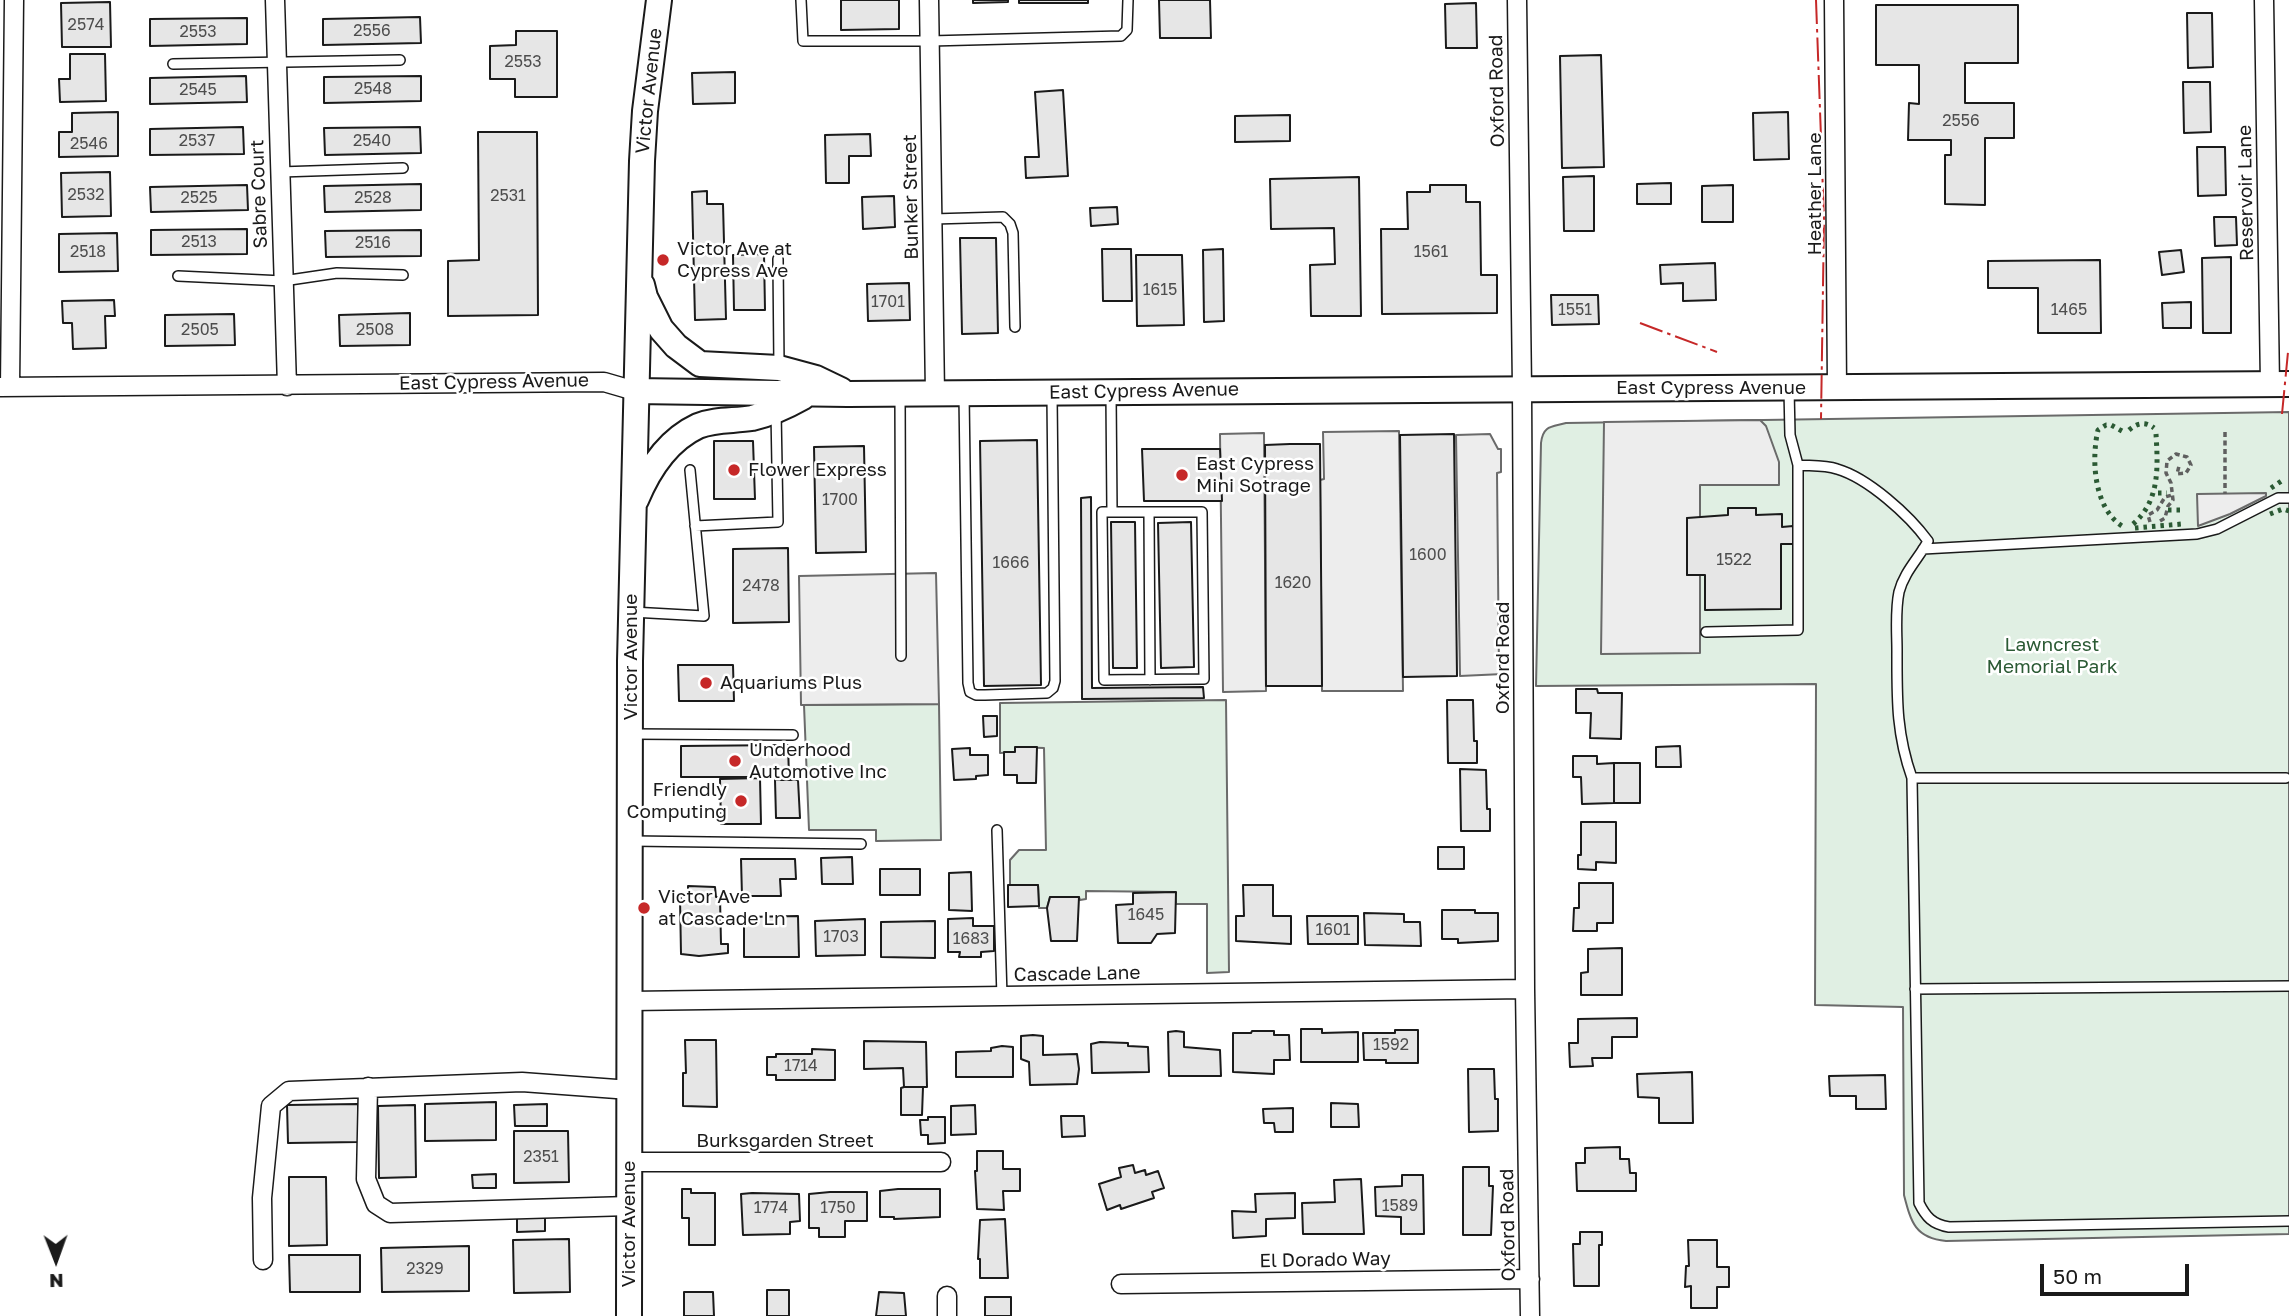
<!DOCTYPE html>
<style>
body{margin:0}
#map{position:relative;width:2289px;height:1316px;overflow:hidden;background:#fff;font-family:"Golos Text",sans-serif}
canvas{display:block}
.north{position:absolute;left:21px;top:1225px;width:70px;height:70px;-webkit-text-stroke:5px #fff;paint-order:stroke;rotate:179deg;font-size:19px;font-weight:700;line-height:28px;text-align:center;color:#1a1a1a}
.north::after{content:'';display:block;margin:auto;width:24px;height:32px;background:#1a1a1a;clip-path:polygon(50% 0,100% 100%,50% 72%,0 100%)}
.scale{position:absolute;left:2040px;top:1264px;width:149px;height:32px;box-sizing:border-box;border:4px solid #1a1a1a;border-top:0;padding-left:9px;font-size:21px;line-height:24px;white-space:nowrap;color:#1a1a1a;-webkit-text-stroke:5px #fff;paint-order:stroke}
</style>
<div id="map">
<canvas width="2289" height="1316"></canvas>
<div class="north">N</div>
<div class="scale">50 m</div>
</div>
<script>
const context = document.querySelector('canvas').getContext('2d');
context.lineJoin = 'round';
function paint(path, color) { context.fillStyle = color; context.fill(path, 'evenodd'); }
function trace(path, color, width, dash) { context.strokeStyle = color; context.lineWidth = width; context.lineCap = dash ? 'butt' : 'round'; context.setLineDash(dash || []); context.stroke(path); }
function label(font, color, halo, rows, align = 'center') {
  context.font = font + ' "Golos Text",sans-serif'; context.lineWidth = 5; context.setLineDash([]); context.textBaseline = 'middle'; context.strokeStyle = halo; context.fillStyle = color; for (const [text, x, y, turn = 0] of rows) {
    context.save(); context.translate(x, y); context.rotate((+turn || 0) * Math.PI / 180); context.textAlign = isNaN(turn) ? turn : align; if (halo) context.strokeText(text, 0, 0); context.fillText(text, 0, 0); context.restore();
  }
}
const green = new Path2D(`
 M2289,412v822l-343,7c-31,-3 -35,-19 -42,-46l-1,-188 -88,-2 1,-321 -280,2 5,-243c2,-18 11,-16 25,-20z
 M1226,700l3,272 -22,1v-69h-31l-1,-12 -89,-1v8l-6,1 -1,-3h-29l-3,11h-8l-1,-23h-28v-25l9,-10h27l-2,-102 -28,-1 -1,5 -15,1v-50z
 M939,704l2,136 -65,1v-11h-67l-5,-125z`);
const parking = new Path2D(`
 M1760,420l6,6 13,36v23h-79v33h-13v57h13v78l-99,1 3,-232z
 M1399,431l4,260h-81l-2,-211 4,-1 -1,-47z
 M1264,433l2,258 -43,1 -3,-258z
 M1490,434l8,15h3v23l-4,1 2,198 4,3 -43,2 -4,-241z
 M2266,493v3l-36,18 -32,12 -1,-32z
 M936,573l3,131 -138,1 -2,-129z`);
const building = new Path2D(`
 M841,0h58v29l-58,1z
 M973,0h35v2l-35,1z
 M1019,0h69v3h-69z
 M1159,0h51l1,38h-51z
 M110,2l1,45h-49l-1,-44z
 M1476,3l1,45h-31l-1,-44z
 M1876,5h142v58h-53v40h49v35h-29v67l-40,-1v-49h6v-15h-43l1,-37 10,1v-39h-43z
 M2187,13h25l1,54 -25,1z
 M420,17l1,26 -98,2v-26z
 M247,18v26l-97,2v-27z
 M516,31h41v66h-42v-18h-25v-33l26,-1z
 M70,54h35l1,47 -46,1 -1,-23h11z
 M1601,55l3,112 -42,1 -2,-112z
 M735,72v31l-42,1 -1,-31z
 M246,76l1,26 -97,2v-26z
 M421,76v25l-97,2v-26z
 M2183,82h27l1,50 -27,1z
 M1063,90l5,86 -42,2 -1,-21h14l-4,-65z
 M118,112v44l-59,1v-25h13v-19z
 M1788,112l1,47 -35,1 -1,-47z
 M1290,115v26l-55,1v-26z
 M243,127l1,27 -94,1v-26z
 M420,127l1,26 -96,2 -1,-27z
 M478,132h59l1,183 -90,1v-55l31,-1z
 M870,134l1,22h-22v27h-23l-1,-48z
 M2197,147h28l1,48 -28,1z
 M110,172l1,44 -49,1 -1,-44z
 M1594,176v55h-30l-1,-54z
 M1359,177l2,139h-50l-1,-51 25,-1 -1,-36 -63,1 -1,-50z
 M1671,183v21h-34v-20z
 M421,184v26l-96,2 -1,-26z
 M247,185l1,25 -97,2 -1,-25z
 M1430,185h36v17h14l1,73h16v38l-115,1 -1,-85h27l-1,-37h23z
 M1733,185v37h-31v-36z
 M707,191v13h16l3,115 -31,1 -3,-128z
 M894,196l1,31 -32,2 -1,-32z
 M1117,207l1,17 -27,2 -1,-18z
 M2214,217h22l1,28 -22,1z
 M247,229v25l-96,1v-25z
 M421,230v26l-95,1 -1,-26z
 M117,233l1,38 -59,1v-38z
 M960,238h36l2,95 -36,1z
 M1102,249h29l1,52h-29z
 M1223,249l1,72 -20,1 -1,-72z
 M2181,250l3,22 -22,3 -3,-23z
 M764,254l1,56h-31l-1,-55z
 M1136,255h46l2,70 -47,1z
 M2231,257v76h-28l-1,-75z
 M2100,260l1,73h-63v-45h-50v-27z
 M1715,263l1,37 -33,1v-18l-22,1 -1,-19z
 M909,283l1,37 -42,1 -1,-37z
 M1551,295h47l1,29 -47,1z
 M114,300l1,16h-10l1,32 -33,1 -1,-26h-9l-1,-22z
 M2191,302v26h-28l-1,-25z
 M410,313v32l-70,1 -1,-31z
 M234,314l1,31 -70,1v-31z
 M1454,434l3,242 -54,1 -3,-242z
 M1037,440l4,245 -57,1 -4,-245z
 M714,441h39l2,58h-41z
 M1290,444h30l2,242h-56l-1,-241z
 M864,446l2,106 -50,1 -2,-106z
 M1142,449h78l2,52h-78z
 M1091,497l1,191 111,-1 1,11 -122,1 -1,-201z
 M1728,508h28v7l26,-1v13l11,-1v18h-12v65l-76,1v-35h-18v-57l41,-3z
 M1111,522h24l2,146h-24z
 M1191,522l3,145 -33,1 -3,-145z
 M788,548l1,74 -56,1v-74z
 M678,665h55l1,36h-55z
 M1576,689h21l1,4h24l-1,46 -31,-1 1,-25h-15z
 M1447,700h26l1,41h3v22h-29z
 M983,716h14v20l-13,1z
 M788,745l1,32h-108v-31z
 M1680,746l1,21h-25v-20z
 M1015,747h22l-1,36h-19v-8h-13v-23h11z
 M970,748v7h18v20l-12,1v3l-22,1 -2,-31z
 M1573,756h24v8l17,-1v40l-32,1 -1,-27h-8z
 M1614,763h26v40h-26z
 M1460,769l26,1 1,39h3v22h-29z
 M760,778l1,46h-40l-1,-45z
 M775,780h23l2,38h-24z
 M1581,822h35v41l-20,-1v8l-18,-1v-14h3z
 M1438,847h26v22h-26z
 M852,857l1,27h-31l-1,-26z
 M741,859h54l1,20h-16l1,17h-39z
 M880,869h40v26h-40z
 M971,872l1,39 -23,-1v-37z
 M1579,883h34v40h-16v8h-24l1,-23h5z
 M1008,885h30l1,21 -31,1z
 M1243,885h30v31h18v28l-55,-3v-25h8z
 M688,886l27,1 1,10h4l1,47h7v9l-29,3 -18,-2 -1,-56h8z
 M1176,892l-1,41 -18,1 -6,9h-33l-2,-38 17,-1v-11z
 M1050,897h29l-2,44h-26l-4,-33z
 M1442,910h33v3h23v28l-40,2v-4h-16z
 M1364,913l40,1v8h16l1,24 -56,-1z
 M798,916l1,41h-55v-40z
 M1307,916h51v28h-50z
 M973,918v8h21v25l-13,1v5h-22l1,-5h-12v-33z
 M865,919v36l-49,1 -1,-35z
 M935,921v37l-54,-1v-35z
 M1622,948v47h-41v-22l7,-1v-23z
 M1637,1018v19h-25v21h-20l1,8 -23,1 -1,-24h9v-24z
 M1301,1029h21v4l36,-1v30h-57z
 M1395,1030h23v33h-32v-3h-22l-1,-27h32z
 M1176,1031l8,1v15l36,3 1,26h-52l-1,-44z
 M1252,1031h22v4h15l1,25h-16v14l-41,-2v-39h18z
 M1033,1035l10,1v19l34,-1 2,15 -2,15 -47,1 -1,-23 -8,-3v-23z
 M685,1040h31l1,67 -34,-1v-33h3z
 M864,1041l62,1 1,45h-23l-1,-19 -39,1z
 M1100,1042l28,1v3l20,1 1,25 -57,1 -1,-29z
 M1002,1046l11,1v30h-57v-25l35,-1v-3z
 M812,1049l23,1v30h-59v-5h-9v-18h9v-3h36z
 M1468,1069h26l1,30h3v32l-29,1z
 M1692,1072l1,51h-34v-25l-21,-1 -1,-23z
 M1885,1075l1,34h-30v-13h-26l-1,-20z
 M904,1087h19l-1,28h-21v-27z
 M496,1102v38l-71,1v-37z
 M1331,1103l27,1 1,23h-28z
 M358,1104l1,38 -71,1 -1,-38z
 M547,1104v22h-32l-1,-21z
 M415,1105l1,72 -37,1 -1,-72z
 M975,1105l1,29 -25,1v-29z
 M1293,1108v24h-18l-1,-9h-10l-1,-14z
 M1061,1116h23l1,20 -23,1z
 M928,1117h17v26l-17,1v-9h-7l-1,-15h8z
 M514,1131h54l1,51 -55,1z
 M1620,1147v12h9l1,14h6v18h-59l-1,-28h9v-15z
 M977,1151h26v18h17v22h-17l1,19 -27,-1 -2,-38h2z
 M1133,1165l2,8 10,-3 1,5 12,-4 6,17 -12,4 2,6 -33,11 -1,-4 -13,5 -8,-26 22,-7 -2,-9z
 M1463,1167h26v19h4l-2,49h-28z
 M496,1174v14h-23l-1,-13z
 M1402,1175h21l1,59h-23v-17l-25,-1 -1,-29 27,-1z
 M289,1177h37l1,68 -38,1z
 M1361,1179l3,55h-61l-1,-31 33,-1 -1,-22z
 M682,1189h9v4h24v52h-26v-27h-7z
 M898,1189h42v28l-46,2v-2h-14v-26z
 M830,1192h37v29h-22v16h-26v-9h-10v-34z
 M752,1193l47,1 1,27 -10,1v12l-47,1 -2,-41z
 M1295,1193v25l-29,1v17l-33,2 -1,-27 24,1 -1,-18z
 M517,1216h28v15l-28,1z
 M1005,1219l3,59h-28v-19h-2l2,-39z
 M1580,1232h22v13h-3v41h-25l-1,-42h7z
 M569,1239l1,53 -56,1 -1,-53z
 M1688,1240h29v27h12v20h-12v21h-26v-22l-6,1 1,-21h3z
 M469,1246v45l-87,1 -1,-44z
 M289,1255h71v37h-70z
 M767,1290h22v26h-22z
 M684,1292h29l1,24h-30z
 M879,1292l25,1 2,23h-30z
 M985,1297h26v19h-26z`);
const path = new Path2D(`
 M2225,432v62
 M2160,521l5,-3 3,-12 5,-6 -2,-17 -5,-10 1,-12 9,-7 11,3 4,8 -5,8 -9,1 2,-8
 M2150,522l-2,-7 9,-5 8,-13 7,-2`);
const lane = new Path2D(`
 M801,0l2,41h127l191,-5 6,-6 1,-30
 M173,64l227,-4
 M280,172l123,-4
 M933,219l70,-2 7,7 3,9 2,94
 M778,259l1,107
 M178,276l105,5 54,-8 66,2
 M964,394l4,289 2,9 6,3h9l62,-2 6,-5 2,-7 -3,-285
 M1111,394l1,118h90l2,167 -100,1 -2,-168h10
 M900,395l1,261
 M1798,465c13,1 27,0 39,4 31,9 72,46 91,72 -9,17 -24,31 -29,51 -4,19 -2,40 -2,59 0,47 -1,82 15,127l7,425c7,14 13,21 30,24l340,-6
 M1149,512l1,168
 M695,526l83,-4 -2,-111
 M1923,549l274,-15 20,-5 61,-31h11
 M632,612l72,4 -14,-146
 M1706,632l92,-2v-165l-8,-30 -1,-46
 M632,734l161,1
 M1912,778h374
 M997,830l5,167
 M632,841l229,3
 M1915,989l374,-3`);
const street = new Path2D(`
 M275,0l12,386
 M929,0l6,393
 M1517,0l5,388 3,601 5,327
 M1834,0l3,387
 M2264,0l6,384
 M0,387l604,-5 31,9
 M10,387l4,-387
 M630,1001l895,-12
 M368,1087l-2,92 10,25 14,9 239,-7
 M629,1162h312
 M263,1260l-1,-62 9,-92 18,-15 233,-9 108,8
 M1121,1284l409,-5
 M947,1296v20`);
const secondary = new Path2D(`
 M642,285l3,12 16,32 15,17 24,18 79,4 37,10 25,12
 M635,391l213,3 1441,-10
 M636,500c12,-29 32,-60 62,-74 17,-7 36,-5 54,-8 18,-4 35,-12 51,-21
 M629,1316l1,-655 12,-500 3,-50 14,-111`);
const hedge = new Path2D(`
 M2129,430c8,-7 16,-9 25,-2
 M2122,431l-11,-6h-5l-8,5c-7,30 -4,78 24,96
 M2271,488l12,-8
 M2158,493h9
 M2168,510h14
 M2270,514l13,-5 6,2
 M2133,524c27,-23 25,-57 23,-90
 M2135,528l47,-4`);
const power = new Path2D(`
 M1816,0l8,220 -3,199
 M1640,323l77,29
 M2282,414l6,-62`);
const markers = [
 [663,260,7,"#c62828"],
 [734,470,7,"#c62828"],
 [1182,475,7,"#c62828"],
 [706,683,7,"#c62828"],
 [735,761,7,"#c62828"],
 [741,801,7,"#c62828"],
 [644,908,7,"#c62828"]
];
const numberNames = [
 ["2574",86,25],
 ["2556",372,31],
 ["2553",198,32],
 ["2553",523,62],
 ["2548",373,89],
 ["2545",198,90],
 ["2556",1961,121],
 ["2537",197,141],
 ["2540",372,141],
 ["2546",89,144],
 ["2532",86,195],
 ["2531",508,196],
 ["2525",199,198],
 ["2528",373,198],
 ["2513",199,242],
 ["2516",373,243],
 ["2518",88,252],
 ["1561",1431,252],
 ["1615",1160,290],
 ["1701",888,302],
 ["1551",1575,310],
 ["1465",2069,310],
 ["2505",200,330],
 ["2508",375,330],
 ["1700",840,500],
 ["1600",1428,555],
 ["1522",1734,560],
 ["1666",1011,563],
 ["1620",1293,583],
 ["2478",761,586],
 ["1645",1146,915],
 ["1601",1333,930],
 ["1703",841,937],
 ["1683",971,939],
 ["1592",1391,1045],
 ["1714",801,1066],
 ["2351",541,1157],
 ["1589",1400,1206],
 ["1774",771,1208],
 ["1750",838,1208],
 ["2329",425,1269]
];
const streetNames = [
 ["Victor Avenue",649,91,-84],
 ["Oxford Road",1497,91,-91],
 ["Reservoir Lane",2246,193,-91],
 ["Sabre Court",259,194,-92],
 ["Heather Lane",1815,194,-90],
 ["Bunker Street",911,197,-91],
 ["East Cypress Avenue",494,382,-1],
 ["East Cypress Avenue",1711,388],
 ["East Cypress Avenue",1144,391,-1],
 ["Victor Avenue",631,657,-90],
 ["Oxford Road",1503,658,-90],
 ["Cascade Lane",1077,974,-1],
 ["Burksgarden Street",785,1141],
 ["Victor Avenue",629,1224,-90],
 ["Oxford Road",1508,1225,-91],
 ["El Dorado Way",1325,1260,-1]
];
const poiNames = [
 ["Victor Ave at",677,249],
 ["Cypress Ave",677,271],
 ["East Cypress",1196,464],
 ["Mini Sotrage",1196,486],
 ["Flower Express",748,470],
 ["Aquariums Plus",720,683],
 ["Underhood",749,750],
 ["Automotive Inc",749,772],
 ["Friendly",727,790,"right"],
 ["Computing",727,812,"right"],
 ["Victor Ave",658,897],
 ["at Cascade Ln",658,919]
];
const parkNames = [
 ["Lawncrest",2052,645],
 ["Memorial Park",2052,667]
];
paint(green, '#e0efe3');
trace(green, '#6a6a6a', 2);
paint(parking, '#ededed');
trace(parking, '#6a6a6a', 2);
paint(building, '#e6e6e6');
trace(building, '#1a1a1a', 2);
trace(lane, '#1a1a1a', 12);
trace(street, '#1a1a1a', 21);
trace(secondary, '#1a1a1a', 28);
trace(path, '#5f5f5f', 3.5, [5, 3.5]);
trace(lane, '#fff', 9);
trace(street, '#fff', 18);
trace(secondary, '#fff', 24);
trace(hedge, '#2b5a34', 5, [3.5, 5]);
trace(power, '#c62828', 2, [24, 5, 3.5, 5]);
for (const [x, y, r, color] of markers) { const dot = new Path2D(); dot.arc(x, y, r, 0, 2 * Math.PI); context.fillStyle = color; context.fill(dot); trace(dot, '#fff', 2.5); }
label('16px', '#4d4d4d', null, numberNames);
label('19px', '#1a1a1a', '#fff', streetNames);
label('19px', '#1a1a1a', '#fff', poiNames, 'left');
label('19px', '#2b5a34', '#fff', parkNames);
</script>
